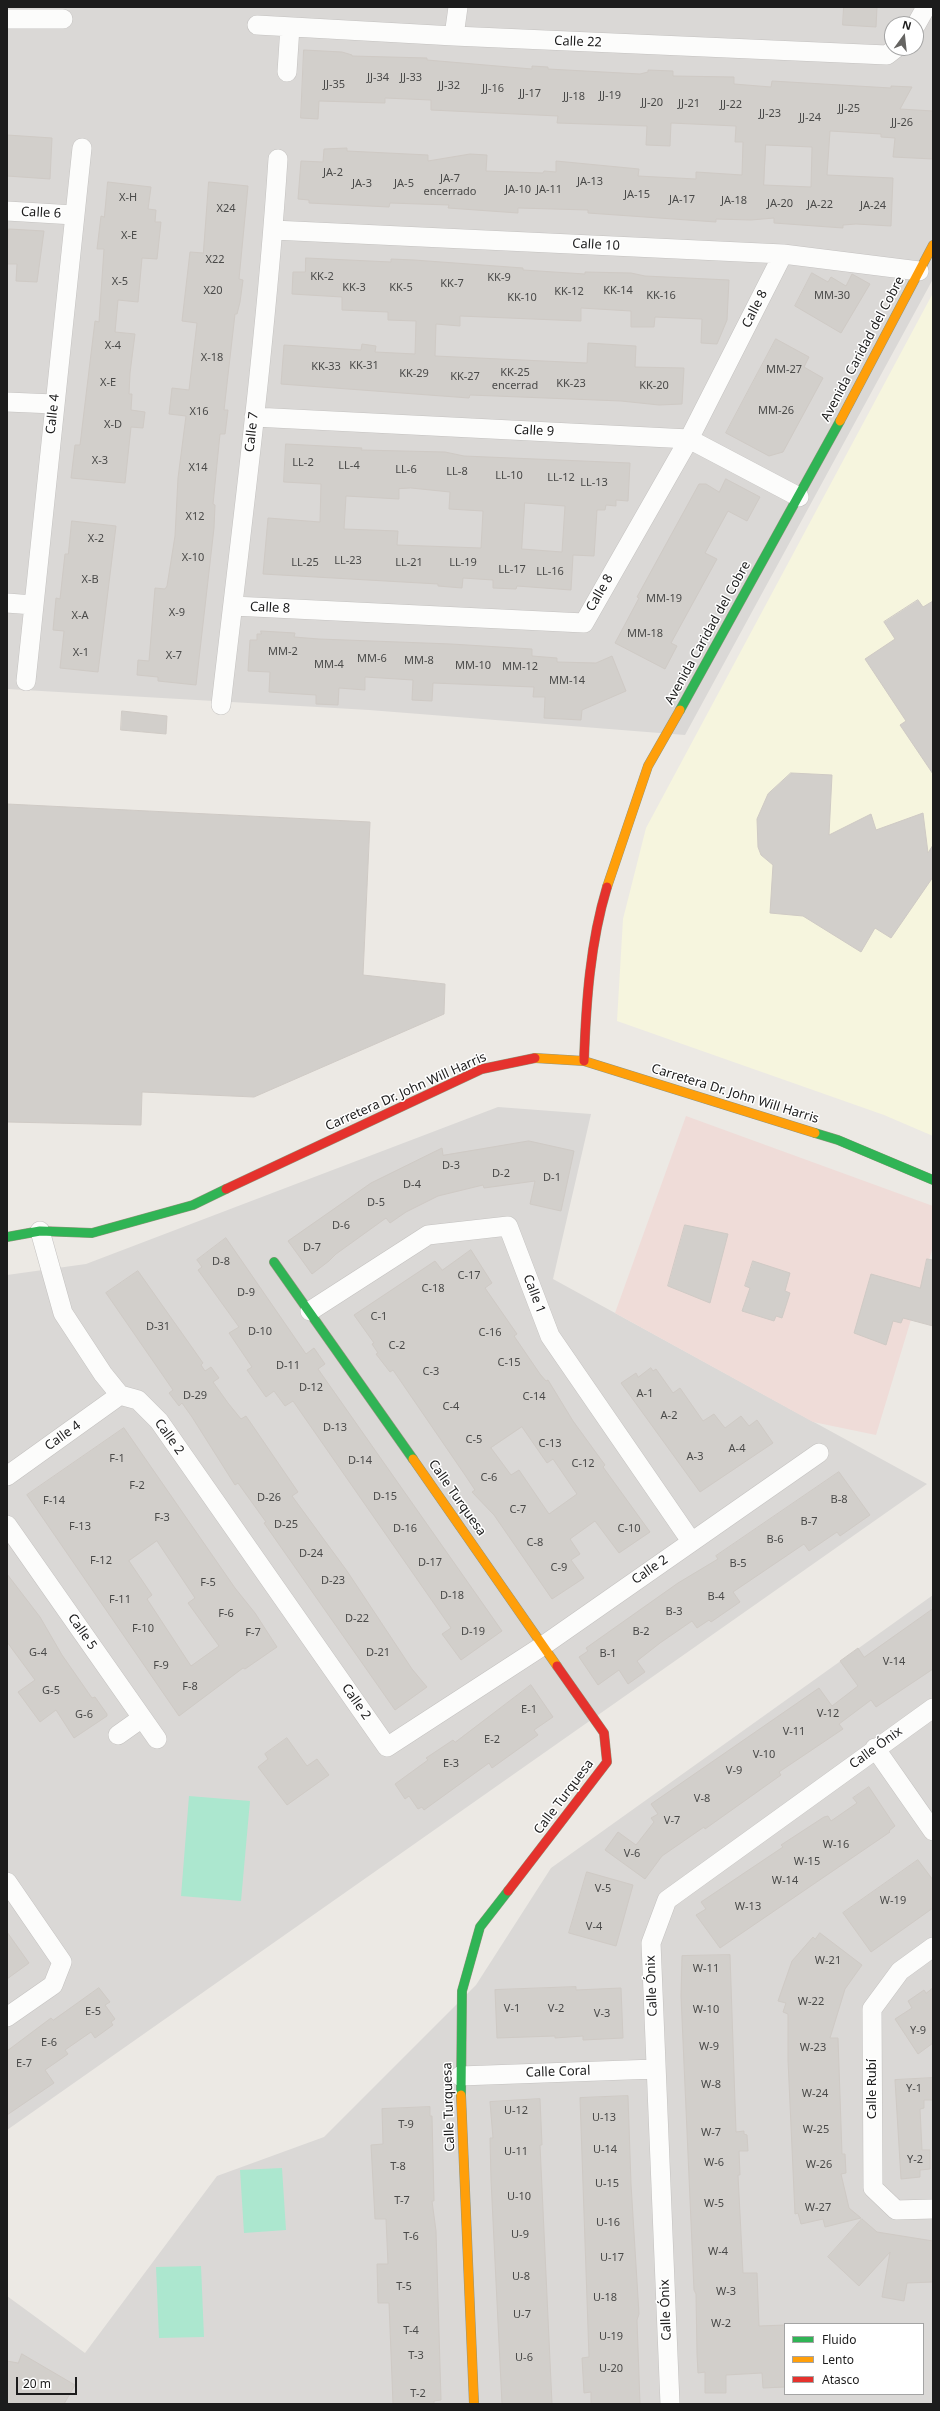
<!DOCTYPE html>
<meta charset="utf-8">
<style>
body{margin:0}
#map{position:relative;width:940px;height:2411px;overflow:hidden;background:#ece9e4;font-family:"Noto Sans",sans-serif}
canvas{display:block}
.frame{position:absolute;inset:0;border:8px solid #1c1c1c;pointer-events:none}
.legend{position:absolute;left:784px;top:2323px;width:140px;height:72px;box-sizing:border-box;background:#fff;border:1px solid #a4a4a4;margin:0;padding:5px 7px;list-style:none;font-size:12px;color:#1c1c1c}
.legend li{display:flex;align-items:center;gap:8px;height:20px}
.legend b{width:20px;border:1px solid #a4a4a4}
.north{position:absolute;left:884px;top:16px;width:40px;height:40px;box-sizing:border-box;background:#fff;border:1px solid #a4a4a4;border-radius:50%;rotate:15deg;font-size:11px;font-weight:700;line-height:16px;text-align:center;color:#1c1c1c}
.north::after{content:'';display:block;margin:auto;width:14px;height:18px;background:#656462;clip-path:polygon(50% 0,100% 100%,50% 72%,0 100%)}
.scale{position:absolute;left:16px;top:2377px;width:61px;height:18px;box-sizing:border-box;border:2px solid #1c1c1c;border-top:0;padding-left:5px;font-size:12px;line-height:14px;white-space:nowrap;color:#1c1c1c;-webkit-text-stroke:3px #fff;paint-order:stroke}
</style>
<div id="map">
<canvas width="940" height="2411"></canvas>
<div class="frame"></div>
<ul class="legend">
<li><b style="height:5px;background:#30b455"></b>Fluido</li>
<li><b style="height:5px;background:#ff9f0a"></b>Lento</li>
<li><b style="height:5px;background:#e5322d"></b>Atasco</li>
</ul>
<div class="north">N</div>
<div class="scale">20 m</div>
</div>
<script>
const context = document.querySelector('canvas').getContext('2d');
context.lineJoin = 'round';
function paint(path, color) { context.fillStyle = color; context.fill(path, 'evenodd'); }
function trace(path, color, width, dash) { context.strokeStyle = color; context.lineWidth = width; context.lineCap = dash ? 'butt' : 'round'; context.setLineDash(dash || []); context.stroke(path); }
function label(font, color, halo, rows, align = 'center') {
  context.font = font + ' "Noto Sans",sans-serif'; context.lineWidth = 3; context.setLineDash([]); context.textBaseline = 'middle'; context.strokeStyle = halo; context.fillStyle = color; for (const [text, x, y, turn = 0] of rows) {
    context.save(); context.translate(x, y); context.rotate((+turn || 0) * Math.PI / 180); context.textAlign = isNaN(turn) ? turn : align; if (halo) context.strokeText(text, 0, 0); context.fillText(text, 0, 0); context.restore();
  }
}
const residential = new Path2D(`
 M7,7h926v272l-248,456 -316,-25 -362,-21zM892,24h24v24h-24z
 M498,1107l93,7 -38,165 374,205 -920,646v-855l79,-11z
 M933,1595v809h-926v-108l78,57 132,-177 107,-39 152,-152 75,-117zM785,2324h138v70h-138z`);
const commercial = new Path2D(`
 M686,1116l247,90v41l-57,188 -63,-13 -198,-109z`);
const education = new Path2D(`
 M933,293v843l-49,-21 -267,-94 6,-102 23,-91z`);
const pitch = new Path2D(`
 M189,1796l61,5 -9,100 -60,-5z
 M282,2168l4,62 -42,3 -4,-63z
 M201,2266l3,71 -45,1 -3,-71z`);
const building = new Path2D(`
 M844,7h33l-1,20 -33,-2z
 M304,50l38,2 10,3v1l75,2v2l105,9v-3l16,1v2l92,5 8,-2v-2l25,1v5l61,1v7l37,3 1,-6 119,7v-2l21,1 -12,22 33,2v48l-40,-2 2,-19 -14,-1v-3l-51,-3 -3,44 66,3 -2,48 -35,-2 -13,1v3l-69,-5v-5l-23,2 -35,-1v3l-128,-9v-3l-70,-2v5l-70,-5 1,-3 -59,-2 -1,4 -80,-4v-3l-11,-1 3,-38 22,1 1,-13 23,-1v3l81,4v6l42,-7 17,1 -1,16 57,2 1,-2 12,1v-11l83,8 -1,7 58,3v-7l46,3 1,-33h-8l1,-16 -65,-3 -1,23 -24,-1 1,-19 -90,-3 1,-7 -127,-6v-10l-46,-2v5l-66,-2 -1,18 -17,-1zM766,145l46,2 -1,40 -47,-2z
 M7,135l45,3 -2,41 -43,-3z
 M108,182l43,5 -3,22 8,1 -1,12h6l-4,37 -15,-1 -4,44 -20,-2 -3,32 20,2 -5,39 -1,21h3l-1,16 14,2 -2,16 -12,-1 -6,56 -54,-5 4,-33h5l15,-124 4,1 5,-73h-7l4,-33 3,1z
 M209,182l39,4 -9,93 4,1 -3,22 -3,12h-2l-11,96h4l-3,24h-5l-7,70 2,1 -1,23 -18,157 -38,-4v-4l-21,-2 1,-15 11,1 6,-73 10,1 2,-3 8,-50 3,-58 8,-62 -17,-2 3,-26 17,2 8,-67 -15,-2 8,-69 13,1z
 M9,229l35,2 -7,51 -21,-1 1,-17h-10z
 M306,258l85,4v-3l23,1 109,8v2l62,4v-2l46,1 14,3 84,4 -2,40 -10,24 -16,-1 1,-24 -47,-2 -1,10h-23v-16l-50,-3v13l-121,-5v10l-24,-2 -1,32 152,7 1,-20 48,3 -1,21 49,1 -2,36 -23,1 -38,-4 -151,-6 -1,3 -188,-14 3,-39 77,5 1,-6 14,2 -1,6 40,2 1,-33 -28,-1v-8l-46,-2v-13l-50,-3 1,-22h12z
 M812,273l16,9 3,-5 15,9 6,-12 18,10 -29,49 -46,-27z
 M776,339l33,18 -5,10 19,11 -40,74 -14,4 -43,-23z
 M286,444l76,4 -1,2 84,2 19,4 166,7 -2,38 -12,-1v6l-10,-1 -1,5h-8l-3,46 -21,-1 -2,35 -54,-4 -1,3 -23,-1v-8l-30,-2 -1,10 -24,-2v-2l-175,-10 5,-56 52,4 1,-38 -37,-2zM411,488l39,4 -1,17 34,2 -2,37 -84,-3 1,-14 -54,-2 2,-33 53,3v-10zM525,503l40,3 -3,46 -40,-3z
 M726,479l34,18 -13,24 -19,-10 -23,42 12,6 -46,84 6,3 -12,23 -50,-26 24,-45 -2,-1 62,-113h7l13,8z
 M72,521l44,5 -18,146 -38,-4 4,-37 -11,-1 3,-32 4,1 5,-45h3z
 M918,600l5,7 10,-6v173l-33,-49 6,-4 -41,-62 30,-20 -11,-17z
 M261,631l34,2 -1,4 25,2 132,5 81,5v7l25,2v4l39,1 16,-7 14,35 -44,19 -1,10 -37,-2 1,-21h-12l1,-10 -101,-4 -1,18 -20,-1 1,-20 -48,-3v13l-26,-2 -1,17 -22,-1v-9l-47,-3 1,-20 -22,-1 2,-31h7v-6h4z
 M122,711l45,5 -1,18 -45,-4z
 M791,773l41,2 -3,60 42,-21 5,16 47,-17 5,40 5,-8v32l-42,61 -16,-10 -14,24 -58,-36 -33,-3 3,-48 -12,-10 -3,-8 -1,-28 11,-25z
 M7,804l363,18 -7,153 82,9 -1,30 -190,83 -112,-5 -1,33 -134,-3z
 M529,1141l45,10 -13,60 -31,-7 5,-23 -51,7 -1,-3 -45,11 -32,16 -16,11 -4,-5 -50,36 -7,7 -17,13 -24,-33 83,-58 71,-35 1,7z
 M685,1225l43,9 -18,69 -42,-17z
 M226,1238l80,116 8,-6 11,16 -7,5 184,262 -41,29 -19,-26 9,-6 -158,-227 -8,5 -11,-15 -8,6 -19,-27 5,-3 -23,-34 10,-6 -41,-57 4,-3 -5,-7z
 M471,1250l21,33 -7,5 32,46 -3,2 26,38 6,7 2,-1 25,41 32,44 -2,2 47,65 -31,21 -24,-32 -25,18 10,15 -9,6 13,18 -32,21 -58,-84 -22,-23 3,-2 -10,-15 -72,-105 -3,2 -14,-18 2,-1 -6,-9 2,-1 -20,-28 81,-54 7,9zM522,1427l25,36 6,-4 24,35 -28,20 -30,-44 -8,5 -20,-27z
 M927,1259l6,1v66l-30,-8 -2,5 -8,-2 -7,24 -32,-12 17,-59 49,14z
 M753,1261l37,12 -5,18 5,2 -8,25 -6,-2 -2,5 -32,-10 8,-23 -5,-2z
 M138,1271l65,92 -2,2 4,6 6,-4 8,11 -6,4 15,21 13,16 5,-3 52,76 -6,4 55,75 65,98 15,18 -32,23 -131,-187 2,-1 -28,-39 -3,2 -43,-68 -10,-14 -3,3 -10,-13 4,-3 -67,-97z
 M651,1368l2,3 3,-2 17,24 7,-5 23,33 11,-7 11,14 16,-12 8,10 8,-6 16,23 -73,49 -79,-109 15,-10 2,4z
 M124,1428l111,160 20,25 22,34 -32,22 -2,-1 -64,48 -152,-221zM157,1541l38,57 -7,5 31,43 -28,20 -44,-67 5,-4 -23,-34z
 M839,1472l31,43 -30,21 -3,-4 -28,19 -5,-7 -71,48 7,10 -29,20 -2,-2 -12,8 -5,-7 -32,22 -23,18 8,11 -17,12 -9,-14 -21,15 -19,-28 9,-6 -2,-3 92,-65 40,-24 -2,-3z
 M7,1574l33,43 22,38 30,43 3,-1 12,17v2l-33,22 -18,-28 -16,12 -22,-30 17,-12 -28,-38z
 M933,1609v60l-57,38 -5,-7 -32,24 4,5 -64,43 2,3 -76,54 -1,-2 -42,29 -17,23 -40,-29 13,-18 18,13 18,-23 -3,-4 7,-4 -7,-10 168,-116 13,18 26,-20 -18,-25 18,-13 6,9z
 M531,1685l22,32 -19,13 4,5 -46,33 -3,-5 -65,47 -2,-3 -4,2 -9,-13 -4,3 -10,-15 33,-24 -2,-2 27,-18 2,2z
 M287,1738l20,28 10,-7 12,16 -42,30 -29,-38 10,-8 -3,-5z
 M869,1787l26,39 -6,5 1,1 -170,116 -24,-33 10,-6 -5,-7 82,-55 -2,-2 43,-28 4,-1 3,5 26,-18 -4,-5z
 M918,1860l15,20v28l-62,44 -28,-39z
 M587,1872l46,13 -17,61 -47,-13z
 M7,1932l22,31 -22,16z
 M820,1933l42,32 -17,24 -15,49h8l4,116h3l1,19 -5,1 8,34 12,10 -36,9 -2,-8 -22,5 -3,-11 -3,1 -7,-154v-46l-5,-2 3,-9 -8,-2 14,-40 21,-24 2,2z
 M730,1955l6,177 8,-1v3l3,1 1,16h-9l1,24h-2l5,98h14l2,53 26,-1v62l-22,1 -1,-15 -36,2v18h-21v-21l-7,1 -1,-19 -1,-60 -2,-4 -13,-294 1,-40z
 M576,1987v3l45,-2 2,50 -40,2v-4l-28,2v-2l-58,2 -2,-48z
 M99,1988l11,14 -5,3 10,14 -4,3 2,3 -18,13 -4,-6 -26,18 3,4 -23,16 9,13 -47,32v-64l44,-33 2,2z
 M933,1988v55l-15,11 -23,-35 17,-11 -4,-7 16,-11 2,3z
 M933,2078v22h-9v8l-4,1 2,41h8v19l-10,1v7l-19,2 -6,-99z
 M628,2096l3,88 8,130 -2,6 3,84h-49v-12l-7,1 -2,-35 7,-1 -9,-259z
 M540,2099l2,46h-2l12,259h-50l-11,-224 -1,-42h3l-3,-36z
 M430,2107v9h2l2,85h-2l4,30 5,169 -7,1v3h-41l-4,-101h-11l-1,-39h11l-2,-45h-11l-4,-74 12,-1 -1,-35z
 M862,2219l15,13 56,9v41l-26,1 -3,18 -22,-4 8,-45 -31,34 -31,-29z
 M22,2354l53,31 -11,19h-57v-43l11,2z`);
const street = new Path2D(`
 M7,19h56
 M257,25l197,11 433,19 9,-7
 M916,25l10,-18
 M454,36l4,-29
 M287,72l3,-45
 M7,211l67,4
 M273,230l510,24 136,17
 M7,402l47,2
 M254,417l435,22 110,58
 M7,603l26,2
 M233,606l351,17 105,-184 94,-185
 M26,681l56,-533
 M221,705c21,-182 45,-364 57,-546
 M40,1231l23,82 40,61 17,21 18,5 21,21 228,326 157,-102 275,-192
 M310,1311l118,-76 80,-9 42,110 141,205
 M7,1476l113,-81
 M7,1525l150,214
 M118,1735l24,-17
 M875,1748l58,83
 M7,1882l55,80 -9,23 -46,32
 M933,1947l-33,24 -28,38 1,179 23,22 37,-1
 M460,2076l195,-7
 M670,2404l-19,-461 16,-43 266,-192`);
const fast = new Path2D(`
 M680,710l160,-289
 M815,1133l23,7 95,40
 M7,1237l33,-6 52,2 101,-28 33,-16
 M274,1262l139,197
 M461,2095l1,-104 18,-64 28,-36`);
const slow = new Path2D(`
 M840,421l93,-176
 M607,887l41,-121 32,-56
 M535,1058l49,3 231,72
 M413,1459l144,207
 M461,2095l13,309`);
const jam = new Path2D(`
 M584,1061c2,-58 6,-118 23,-174
 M226,1189l256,-120 53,-11
 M508,1891l99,-129 -3,-29 -47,-67`);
const numberNames = [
 ["JJ-34",378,78],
 ["JJ-33",411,78],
 ["JJ-35",334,85],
 ["JJ-32",449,86],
 ["JJ-16",493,89],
 ["JJ-17",530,94],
 ["JJ-19",610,96],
 ["JJ-18",574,97],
 ["JJ-20",652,103],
 ["JJ-21",689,104],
 ["JJ-22",731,105],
 ["JJ-25",849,109],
 ["JJ-23",770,114],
 ["JJ-24",810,118],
 ["JJ-26",902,123],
 ["JA-2",333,173],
 ["JA-7",450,179],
 ["encerrado",450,192],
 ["JA-13",590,182],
 ["JA-3",362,184],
 ["JA-5",404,184],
 ["JA-10",518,190],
 ["JA-11",549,190],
 ["JA-15",637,195],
 ["X-H",128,198],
 ["JA-17",682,200],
 ["JA-18",734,201],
 ["JA-20",780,204],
 ["JA-22",820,205],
 ["JA-24",873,206],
 ["X24",226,209],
 ["X-E",129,236],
 ["X22",215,260],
 ["KK-2",322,277],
 ["KK-9",499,278],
 ["X-5",120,282],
 ["KK-7",452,284],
 ["KK-3",354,288],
 ["KK-5",401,288],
 ["X20",213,291],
 ["KK-14",618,291],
 ["KK-12",569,292],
 ["KK-16",661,296],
 ["MM-30",832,296],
 ["KK-10",522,298],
 ["X-4",113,346],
 ["X-18",212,358],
 ["KK-31",364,366],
 ["KK-33",326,367],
 ["MM-27",784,370],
 ["KK-25",515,373],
 ["encerrad",515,386],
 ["KK-29",414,374],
 ["KK-27",465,377],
 ["X-E",108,383],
 ["KK-23",571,384],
 ["KK-20",654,386],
 ["MM-26",776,411],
 ["X16",199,412],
 ["X-D",113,425],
 ["X-3",100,461],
 ["LL-2",303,463],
 ["LL-4",349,466],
 ["X14",198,468],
 ["LL-6",406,470],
 ["LL-8",457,472],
 ["LL-10",509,476],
 ["LL-12",561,478],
 ["LL-13",594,483],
 ["X12",195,517],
 ["X-2",96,539],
 ["X-10",193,558],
 ["LL-23",348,561],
 ["LL-25",305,563],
 ["LL-21",409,563],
 ["LL-19",463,563],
 ["LL-17",512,570],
 ["LL-16",550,572],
 ["X-B",90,580],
 ["MM-19",664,599],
 ["X-9",177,613],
 ["X-A",80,616],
 ["MM-18",645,634],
 ["MM-2",283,652],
 ["X-1",81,653],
 ["X-7",174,656],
 ["MM-6",372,659],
 ["MM-8",419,661],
 ["MM-4",329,665],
 ["MM-10",473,666],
 ["MM-12",520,667],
 ["MM-14",567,681],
 ["D-3",451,1166],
 ["D-2",501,1174],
 ["D-1",552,1178],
 ["D-4",412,1185],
 ["D-5",376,1203],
 ["D-6",341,1226],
 ["D-7",312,1248],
 ["D-8",221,1262],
 ["C-17",469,1276],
 ["C-18",433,1289],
 ["D-9",246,1293],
 ["C-1",379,1317],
 ["D-31",158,1327],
 ["D-10",260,1332],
 ["C-16",490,1333],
 ["C-2",397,1346],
 ["C-15",509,1363],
 ["D-11",288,1366],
 ["C-3",431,1372],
 ["D-12",311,1388],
 ["A-1",645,1394],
 ["D-29",195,1396],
 ["C-14",534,1397],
 ["C-4",451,1407],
 ["A-2",669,1416],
 ["D-13",335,1428],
 ["C-5",474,1440],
 ["C-13",550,1444],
 ["A-4",737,1449],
 ["A-3",695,1457],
 ["F-1",117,1459],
 ["D-14",360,1461],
 ["C-12",583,1464],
 ["C-6",489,1478],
 ["F-2",137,1486],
 ["D-15",385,1497],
 ["D-26",269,1498],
 ["B-8",839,1500],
 ["F-14",54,1501],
 ["C-7",518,1510],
 ["F-3",162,1518],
 ["B-7",809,1522],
 ["D-25",286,1525],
 ["F-13",80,1527],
 ["D-16",405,1529],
 ["C-10",629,1529],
 ["B-6",775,1540],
 ["C-8",535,1543],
 ["D-24",311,1554],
 ["F-12",101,1561],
 ["D-17",430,1563],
 ["B-5",738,1564],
 ["C-9",559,1568],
 ["D-23",333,1581],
 ["F-5",208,1583],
 ["D-18",452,1596],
 ["B-4",716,1597],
 ["F-11",120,1600],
 ["B-3",674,1612],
 ["F-6",226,1614],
 ["D-22",357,1619],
 ["F-10",143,1629],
 ["D-19",473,1632],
 ["B-2",641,1632],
 ["F-7",253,1633],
 ["G-4",38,1653],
 ["D-21",378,1653],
 ["B-1",608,1654],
 ["V-14",894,1662],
 ["F-9",161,1666],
 ["F-8",190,1687],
 ["G-5",51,1691],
 ["E-1",529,1710],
 ["V-12",828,1714],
 ["G-6",84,1715],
 ["V-11",794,1732],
 ["E-2",492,1740],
 ["V-10",764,1755],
 ["E-3",451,1764],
 ["V-9",734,1771],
 ["V-8",702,1799],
 ["V-7",672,1821],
 ["W-16",836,1845],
 ["V-6",632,1854],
 ["W-15",807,1862],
 ["W-14",785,1881],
 ["V-5",603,1889],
 ["W-19",893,1901],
 ["W-13",748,1907],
 ["V-4",594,1927],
 ["W-21",828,1961],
 ["W-11",706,1969],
 ["W-22",811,2002],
 ["V-1",512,2009],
 ["V-2",556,2009],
 ["W-10",706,2010],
 ["E-5",93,2012],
 ["V-3",602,2014],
 ["Y-9",918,2031],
 ["E-6",49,2043],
 ["W-9",709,2047],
 ["W-23",813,2048],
 ["E-7",24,2064],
 ["W-8",711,2085],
 ["Y-1",914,2089],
 ["W-24",815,2094],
 ["U-12",516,2111],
 ["U-13",604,2118],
 ["T-9",406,2125],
 ["W-25",816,2130],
 ["W-7",711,2133],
 ["U-14",605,2150],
 ["U-11",516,2152],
 ["Y-2",915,2160],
 ["W-6",714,2163],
 ["W-26",819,2165],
 ["T-8",398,2167],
 ["U-15",607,2184],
 ["U-10",519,2197],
 ["T-7",402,2201],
 ["W-5",714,2204],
 ["W-27",818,2208],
 ["U-16",608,2223],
 ["U-9",520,2235],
 ["T-6",411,2237],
 ["W-4",718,2252],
 ["U-17",612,2258],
 ["U-8",521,2277],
 ["T-5",404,2287],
 ["W-3",726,2292],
 ["U-18",605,2298],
 ["U-7",522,2315],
 ["W-2",721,2324],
 ["T-4",411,2331],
 ["U-19",611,2337],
 ["T-3",416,2356],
 ["U-6",524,2358],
 ["U-20",611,2369],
 ["T-2",418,2394]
];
const streetNames = [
 ["Calle 22",578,42,2],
 ["Calle 6",41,213,3],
 ["Calle 10",596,245,3],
 ["Calle 8",755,309,-63],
 ["Avenida Caridad del Cobre",863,349,-62],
 ["Calle 4",53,414,-84],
 ["Calle 9",534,431,3],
 ["Calle 7",252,432,-84],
 ["Calle 8",600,593,-60],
 ["Calle 8",270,608,3],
 ["Avenida Caridad del Cobre",708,633,-61],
 ["Carretera Dr. John Will Harris",406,1092,-24],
 ["Carretera Dr. John Will Harris",735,1094,17],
 ["Calle 1",534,1294,69],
 ["Calle 4",63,1436,-36],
 ["Calle 2",169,1437,54],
 ["Calle Turquesa",457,1498,55],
 ["Calle 2",650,1570,-35],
 ["Calle 5",82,1632,55],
 ["Calle 2",356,1702,55],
 ["Calle Ónix",876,1748,-36],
 ["Calle Turquesa",564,1797,-53],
 ["Calle Ónix",652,1986,-92],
 ["Calle Coral",558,2072,-2],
 ["Calle Rubí",872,2089,-90],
 ["Calle Turquesa",449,2107,-92],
 ["Calle Ónix",666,2310,-92]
];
paint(residential, '#dad8d6');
paint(commercial, '#efdcd8');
paint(education, '#f6f5de');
paint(pitch, '#ace7cf');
paint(building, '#d2cfcb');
trace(building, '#cfcac5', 1);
trace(street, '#c4c2c0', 20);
trace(fast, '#93957c', 10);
trace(slow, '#93957c', 10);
trace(jam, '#93957c', 10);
trace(street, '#fcfcfb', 19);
trace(fast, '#30b455', 9);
trace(slow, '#ff9f0a', 9);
trace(jam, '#e5322d', 9);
label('11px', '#4a4a49', null, numberNames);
label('13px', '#1c1c1c', '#fff', streetNames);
</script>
